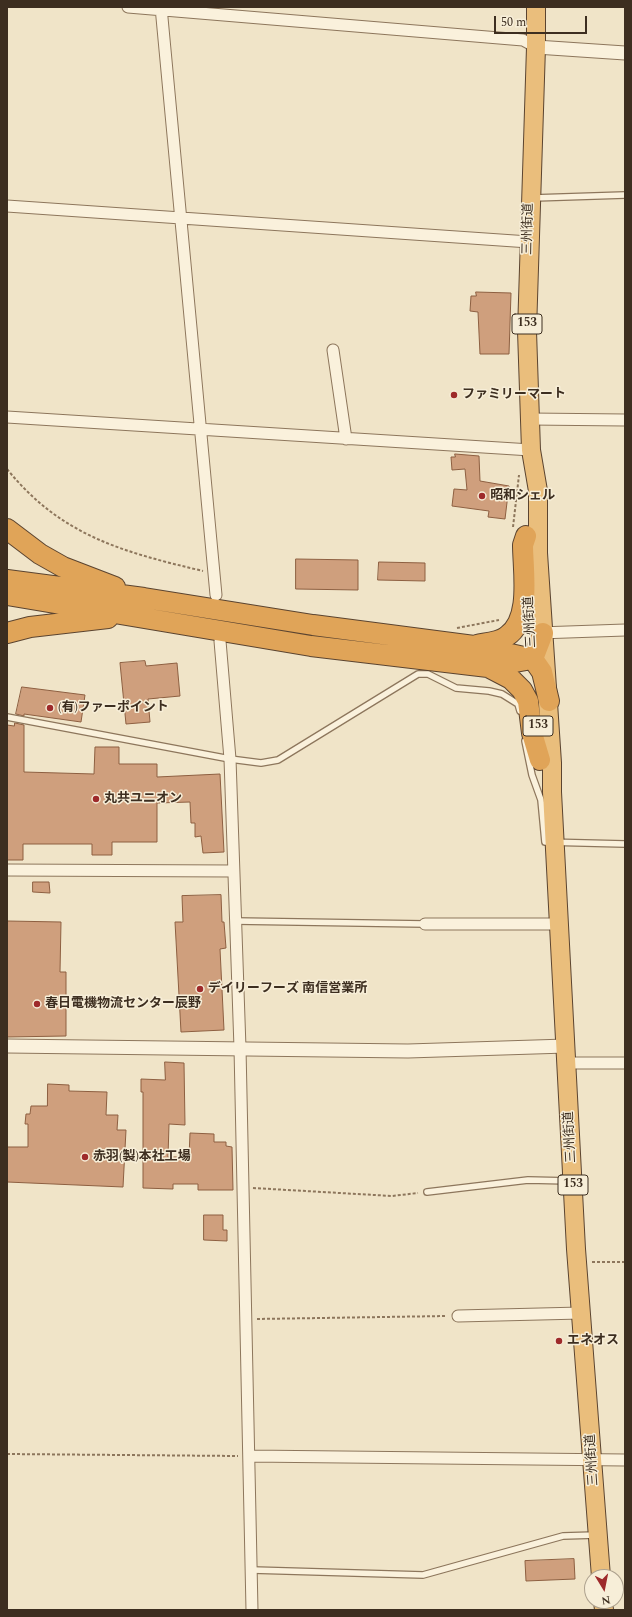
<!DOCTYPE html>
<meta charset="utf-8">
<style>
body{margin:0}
#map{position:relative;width:632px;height:1617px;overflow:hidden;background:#f0e4c8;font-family:Spectral,serif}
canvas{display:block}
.frame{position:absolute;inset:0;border:8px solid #3d2e20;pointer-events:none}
.north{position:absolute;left:584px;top:1569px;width:40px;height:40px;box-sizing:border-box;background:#f7eed8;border:1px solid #ada18e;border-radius:50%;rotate:170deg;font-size:11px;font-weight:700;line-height:16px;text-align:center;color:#3d2e20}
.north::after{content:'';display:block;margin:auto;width:14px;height:18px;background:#9e2a2b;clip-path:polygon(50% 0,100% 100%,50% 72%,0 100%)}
.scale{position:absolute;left:494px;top:16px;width:93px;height:18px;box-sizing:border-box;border:2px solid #3d2e20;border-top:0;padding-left:5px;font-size:12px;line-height:14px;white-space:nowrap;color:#3d2e20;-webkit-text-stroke:3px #f7eed8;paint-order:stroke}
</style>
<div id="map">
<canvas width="632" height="1617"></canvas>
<div class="frame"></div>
<div class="north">N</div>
<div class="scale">50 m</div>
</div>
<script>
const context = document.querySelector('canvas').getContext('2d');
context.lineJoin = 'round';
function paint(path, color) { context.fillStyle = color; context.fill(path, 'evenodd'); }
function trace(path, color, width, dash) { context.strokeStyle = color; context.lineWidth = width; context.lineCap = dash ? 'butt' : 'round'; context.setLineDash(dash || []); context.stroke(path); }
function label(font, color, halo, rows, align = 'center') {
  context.font = font + ' Spectral,"Noto Sans JP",serif'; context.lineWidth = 3; context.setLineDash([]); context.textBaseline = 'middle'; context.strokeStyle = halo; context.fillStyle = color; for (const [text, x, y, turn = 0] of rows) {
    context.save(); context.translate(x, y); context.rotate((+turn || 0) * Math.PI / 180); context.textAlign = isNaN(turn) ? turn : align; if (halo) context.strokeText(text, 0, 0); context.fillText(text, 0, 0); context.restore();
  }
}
const building = new Path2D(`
 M476,292l35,1 -2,61h-29l-2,-42 -8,-1 1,-15h5z
 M455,454l24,2 1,25 29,5 -4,33 -17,-2 1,-6 -37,-5 2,-17 13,1 -2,-21 -13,1 -1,-13h4z
 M296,559l62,1v30l-62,-1z
 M379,562l46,1v18l-47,-1z
 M145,661l1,5 31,-3 3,33 -32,3 2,23 -24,2 -6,-61z
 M22,687l63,8 -4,27 -57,-8v2l-8,-2z
 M15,723l9,2v47l70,2 1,-27h24v17h38v13l63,-3 4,78 -21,1 -2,-17 -6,1v-14h-4l-1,-21 -33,1v39h-45v13h-20v-11h-69v16h-16v-135l7,1z
 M33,882h16l1,11 -17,-1z
 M221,895l1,27h2l2,26 -6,1 4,81 -43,2 -6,-110h8l-1,-26z
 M7,921l54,1 -1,50h6v64l-59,1z
 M165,1062l19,1 1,62 -16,-1 -1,33h21l1,-24 24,1v8h12v4l6,1 1,43h-35v-6h-25v5l-30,-1v-96h-2v-13l24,1z
 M48,1084l21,1v6l38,1 -1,23h12l-1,15h9l-3,57 -116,-5v-35h21v-23h-3l1,-10h4l1,-8h16z
 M204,1215h19v15h4v11l-23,-1z
 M574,1559l1,20 -49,2 -1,-20z`);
const path = new Path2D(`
 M7,469c54,67 116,83 196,102
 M513,527l6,-52
 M457,628l42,-8
 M253,1188l139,8 26,-3
 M592,1262h33
 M257,1319l189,-3
 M7,1454l231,2`);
const service = new Path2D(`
 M533,198l92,-3
 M7,717l223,42 31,4 17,-3 140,-86h10l28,14 33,3 13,3 16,10 2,7
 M525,741l7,34 9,25 4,42 80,2
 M235,921l190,3
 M427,1192l101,-12 42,1
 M252,1570l171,5 140,-39 33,-1`);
const minor = new Path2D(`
 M128,7l395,33 13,7
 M161,7l55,588
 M7,206l522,36
 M333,350l13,89
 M7,417l524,33
 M530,419l95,1
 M539,633l86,-3
 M220,641l10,118 10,289 12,562
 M7,870l226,1
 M425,924h135
 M568,1063h57
 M458,1316l123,-3
 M249,1456l376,4`);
const tertiary = new Path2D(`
 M536,47l89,6
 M7,1046l401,5 158,-5`);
const trunk = new Path2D(`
 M536,7v40l-9,284 4,119 7,41v62l14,210v29l24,457 25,328
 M603,1601l1,9`);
const motorway = new Path2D(`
 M7,529l33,25 23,13 52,20
 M7,580l137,18 169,27 161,21 59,13 9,13 7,29
 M7,595l304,51 177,21 38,-7
 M7,633l23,-6 78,-9
 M477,645c9,-2 23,-3 30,-9 25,-17 16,-65 16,-91l3,-9
 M533,659l10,-26
 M488,667l23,12 11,11 6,11 4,32 8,27`);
const markers = [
 [454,395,4,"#9e2a2b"],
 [482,496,4,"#9e2a2b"],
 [50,708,4,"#9e2a2b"],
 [96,799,4,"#9e2a2b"],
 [200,989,4,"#9e2a2b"],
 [37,1004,4,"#9e2a2b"],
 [85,1157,4,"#9e2a2b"],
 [559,1341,4,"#9e2a2b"]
];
const shields = [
 [527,324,30],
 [538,726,30],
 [573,1185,30]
];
const shieldNames = [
 ["153",527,324],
 ["153",538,726],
 ["153",573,1185]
];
const streetNames = [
 ["三州街道",529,229,-89],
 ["三州街道",531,622,-93],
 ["三州街道",571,1137,-93],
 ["三州街道",593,1460,-94]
];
const poiNames = [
 ["ファミリーマート",462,395],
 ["昭和シェル",490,496],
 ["(有)ファーポイント",58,708],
 ["丸共ユニオン",104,799],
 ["デイリーフーズ 南信営業所",208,989],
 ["春日電機物流センター辰野",45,1004],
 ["赤羽(製)本社工場",93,1157],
 ["エネオス",567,1341]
];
paint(building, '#cf9f7d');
trace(building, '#8d5f41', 1);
trace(service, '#8d765c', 8);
trace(minor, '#8d765c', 13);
trace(tertiary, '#8d765c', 15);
trace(trunk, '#5b4430', 20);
trace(motorway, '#5b4430', 22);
trace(path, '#8d765c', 2, [3, 2]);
trace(service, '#faf1dc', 5.5);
trace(minor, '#faf1dc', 11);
trace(tertiary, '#faf1dc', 13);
trace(trunk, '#eabe7c', 18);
trace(motorway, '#e0a458', 20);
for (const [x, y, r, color] of markers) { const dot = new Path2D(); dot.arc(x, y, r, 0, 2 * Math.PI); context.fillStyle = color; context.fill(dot); trace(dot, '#f7eed8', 1.5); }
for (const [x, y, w] of shields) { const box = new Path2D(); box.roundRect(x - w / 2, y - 10, w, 20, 3); context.fillStyle = '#f7eed8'; context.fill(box); trace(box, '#3d2e20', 1); }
label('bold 12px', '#3d2e20', null, shieldNames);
label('13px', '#3d2e20', '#f7eed8', streetNames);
label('bold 13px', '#3d2e20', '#f7eed8', poiNames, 'left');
</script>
